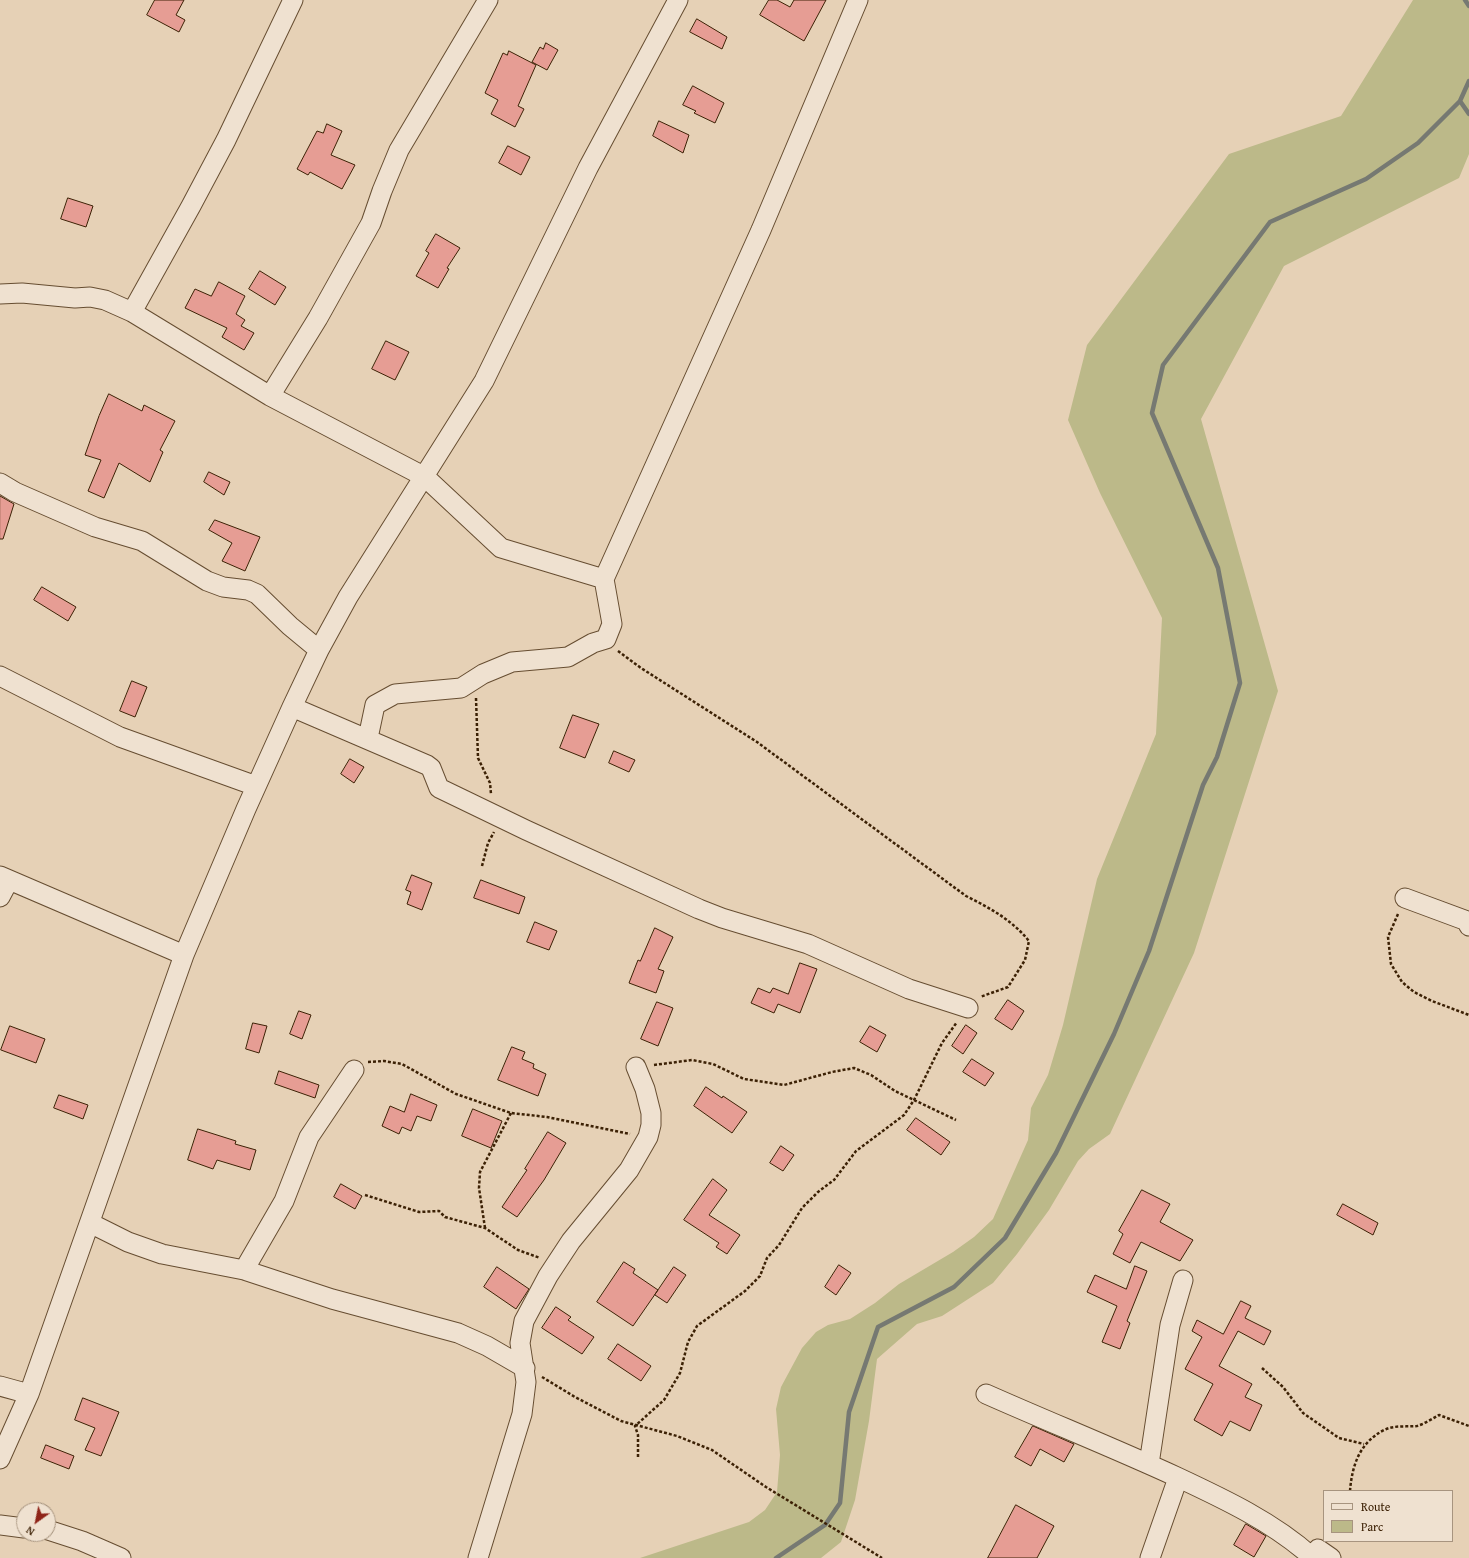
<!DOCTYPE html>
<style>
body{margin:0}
#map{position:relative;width:1469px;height:1558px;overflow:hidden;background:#e6d1b6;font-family:"Gentium Book Plus",serif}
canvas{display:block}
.legend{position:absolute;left:1323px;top:1490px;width:130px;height:52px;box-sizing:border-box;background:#efe1d0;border:1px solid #a7947f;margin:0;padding:5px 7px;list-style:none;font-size:12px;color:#3c2105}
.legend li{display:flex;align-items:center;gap:8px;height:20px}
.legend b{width:20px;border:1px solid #a7947f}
.north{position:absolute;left:16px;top:1502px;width:40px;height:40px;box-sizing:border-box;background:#efe1d0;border:1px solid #a7947f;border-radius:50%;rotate:213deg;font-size:11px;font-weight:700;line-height:16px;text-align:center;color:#3c2105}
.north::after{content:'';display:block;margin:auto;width:14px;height:18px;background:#8f2418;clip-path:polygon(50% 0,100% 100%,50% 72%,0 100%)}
</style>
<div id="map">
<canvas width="1469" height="1558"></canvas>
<ul class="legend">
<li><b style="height:5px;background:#efe1d0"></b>Route</li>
<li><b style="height:11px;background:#bcb989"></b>Parc</li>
</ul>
<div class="north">N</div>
</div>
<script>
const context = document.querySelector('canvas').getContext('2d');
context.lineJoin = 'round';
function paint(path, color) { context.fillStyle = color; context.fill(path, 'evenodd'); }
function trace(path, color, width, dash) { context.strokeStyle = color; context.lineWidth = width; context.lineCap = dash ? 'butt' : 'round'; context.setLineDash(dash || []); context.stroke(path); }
const green = new Path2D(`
 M1413,0h56v154l-10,24 -175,88 -83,153 77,272 -84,262 -84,181 -21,15 -11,12 -29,49 -32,44 -24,29 -51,33 -25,8 -40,35 -8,62 -14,79 -14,42 -20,16h-181l109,-36 16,-12 12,-18 3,-37 -4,-46 5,-22 21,-39 14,-16 12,-7 22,-6 25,-16 24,-19 54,-32 21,-15 19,-18 35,-79 3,-32 17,-33 15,-50 34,-146 59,-145 6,-116 -62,-125 -32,-73 19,-75 142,-191 112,-38z`);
const stream = new Path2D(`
 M1465,0l4,6
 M1460,101l9,13
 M776,1558l49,-33 15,-22 9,-91 29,-85 76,-40 51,-49 51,-85 58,-119 35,-83 54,-166 14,-28 23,-74 -22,-115 -66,-155 11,-48 107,-143 96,-43 52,-36 42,-42 9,-20`);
const building = new Path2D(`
 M155,0h29l-8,15 9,5 -6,12 -32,-17z
 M769,0h8l13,7 4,-7h32l-22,41 -44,-26z
 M697,19l30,18 -5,12 -32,-17z
 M546,43l12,7 -11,20 -15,-8 8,-15 3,2z
 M509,51l27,14 -18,41 6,3 -9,18 -24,-13 7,-14 -13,-7 18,-40 4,2z
 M693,86l31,17 -9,20 -21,-10 2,-2 -13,-6z
 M659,121l30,14 -6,18 -30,-17z
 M327,124l15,7 -11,24 24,10 -13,24 -32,-17 -2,3 -11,-6 20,-38 6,2z
 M508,146l22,11 -9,18 -22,-12z
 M68,198l25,8 -7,21 -25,-8z
 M436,234l24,14 -13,20 2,1 -11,19 -22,-12 13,-23 -3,-2z
 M260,271l26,16 -11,18 -26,-16z
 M219,282l26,14 -9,18 9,6 -4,6 13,7 -10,17 -22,-13 5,-9 -42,-20 10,-19 16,7z
 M386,341l23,11 -14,28 -23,-11z
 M109,394l33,17 2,-6 31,16 -15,29 3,2 -13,30 -31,-19 -15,35 -16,-7 13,-31 -16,-5 14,-39z
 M209,472l21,10 -6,13 -20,-13z
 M0,496l14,8 -11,35h-3z
 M215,520l45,17 -15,34 -23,-10 10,-18 -23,-13z
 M42,587l34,20 -8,14 -34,-21z
 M132,681l15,6 -12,30 -15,-6z
 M573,715l26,9 -14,34 -25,-10z
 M614,751l21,9 -6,12 -20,-9z
 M350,759l14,8 -10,16 -13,-9z
 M412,875l20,8 -10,27 -15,-6 4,-12 -5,-2z
 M481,880l44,17 -6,17 -45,-16z
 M535,922l22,9 -8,19 -22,-8z
 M655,928l18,9 -15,32 6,2 -8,22 -27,-10 9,-23 2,1z
 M800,963l17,6 -17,44 -22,-9 -4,9 -23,-10 7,-15 12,5 3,-5 15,6z
 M1008,1000l16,11 -12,19 -17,-11z
 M657,1002l16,6 -15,38 -17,-7z
 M299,1011l12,4 -9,24 -12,-5z
 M253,1023l14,3 -8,27 -13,-4z
 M966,1025l11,8 -14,21 -11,-8z
 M10,1026l35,13 -9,24 -35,-13z
 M870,1026l16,9 -9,17 -17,-10z
 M512,1047l13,5 -3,7 12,5 -1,4 13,6 -8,22 -40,-16z
 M972,1059l22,14 -9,13 -22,-14z
 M279,1071l40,14 -4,13 -40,-14z
 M706,1087l16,11 1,-2 24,16 -15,21 -38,-27z
 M411,1094l26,11 -6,16 -14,-5 -6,15 -9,-4 -3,7 -17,-8 8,-20 14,6z
 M59,1095l29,10 -5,14 -29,-11z
 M473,1109l29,12 -11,27 -29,-12z
 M916,1118l34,24 -9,13 -34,-25z
 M198,1129l38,12 -1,3 21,6 -6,20 -33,-10 -4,9 -25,-9z
 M548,1132l18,11 -22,37 -27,37 -15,-10 25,-37 -2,-1z
 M781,1146l13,9 -11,16 -13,-8z
 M713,1179l14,11 -18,25 31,20 -13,19 -11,-7 3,-4 -35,-23z
 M341,1184l21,12 -7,13 -21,-12z
 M1142,1190l28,14 -10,18 33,18 -13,21 -39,-19 -11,21 -17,-9 10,-20 -4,-3z
 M1343,1204l35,19 -5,12 -36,-20z
 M624,1262l11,7 -2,4 25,17 -25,36 -36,-24z
 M839,1265l12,8 -15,22 -11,-8z
 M1135,1266l12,5 -20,50 3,2 -10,26 -18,-7 15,-36 -30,-14 8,-17 31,14z
 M497,1267l32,22 -13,20 -32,-22z
 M674,1267l12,8 -19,28 -12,-8z
 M1241,1301l10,5 -6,12 26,13 -7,14 -26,-14 -19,35 33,18 -7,13 17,8 -12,26 -20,-10 -8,15 -28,-16 19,-36 -28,-15 17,-32 -10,-6 5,-11 26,14z
 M556,1307l15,10 -3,3 26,17 -12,17 -40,-26z
 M618,1344l33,22 -10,15 -33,-22z
 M83,1398l36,14 -18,44 -16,-6 10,-22 -20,-8z
 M1033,1426l41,18 -10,18 -24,-13 -9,17 -16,-9z
 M46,1445l28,11 -5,13 -28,-11z
 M1016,1505l38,21 -8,15 -9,17h-49z
 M1246,1524l20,12 -12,21 -20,-12z`);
const path = new Path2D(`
 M618,651l23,17 116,74 209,154c24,12 46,24 63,45l-4,19 -17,27 -28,10
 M476,698l2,60 12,25 1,11
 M482,866l6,-23 6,-11
 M1398,914l-10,23 3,27 11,18 12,10 18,9 37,14
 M368,1062l16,-1 18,3 54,30 55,19 36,4 83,17
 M654,1065l38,-5 21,4 31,15 40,6 48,-13 22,-4 17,7 24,16 61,29
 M365,1195l54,17 20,-1 6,6 40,11 33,22 22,8
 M485,1228l-6,-40 1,-16 31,-59
 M1262,1368l21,19 20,26 36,25 25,6
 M542,1377l33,20 46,24 56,15 35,14 54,37 116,71
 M638,1457v-22l-3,-9 29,-26 16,-27 8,-31 9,-16 48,-35 15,-15 7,-18 12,-13 23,-37 16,-16 16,-12 22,-29 48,-36 10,-15 28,-57 15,-21
 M1350,1491c2,-25 9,-48 34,-61 10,-5 22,-3 33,-4 7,-2 15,-7 22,-11l30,11`);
const minor = new Path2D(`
 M0,294l22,-1 53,5 15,-1 15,3 27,12 59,-106 35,-66 67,-140
 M132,312l138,84 155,81 76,71 103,31
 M270,396l48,-78 53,-95 11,-32 17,-41 89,-150
 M0,483l15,9 80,35 47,14 65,40 16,6 25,3 9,4 33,32 29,24
 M0,676l120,61 136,49
 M292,707l135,58 4,3 8,20 87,42 173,79 23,9 86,26 101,45 59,19
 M368,738l7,-33 20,-11 66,-6 22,-14 29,-12 56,-5 25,-14 13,-4 6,-15 -8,-45 157,-349 97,-230
 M0,876l184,79
 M0,897l9,-17
 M1405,898l62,23 2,5
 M90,1223l38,19 34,12 82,16 88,29 126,34 29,13 38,22
 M244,1270l40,-69 25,-64 45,-67
 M0,1386l29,8
 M986,1394c63,28 128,54 191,83 47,22 96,45 135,80
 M0,1459l29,-65 155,-439 62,-146 46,-102 27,-57 29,-53 136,-216 104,-213 90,-168
 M1149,1464l21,-139 13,-45
 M0,1525l24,3
 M48,1530l34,11 39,17
 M478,1558l44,-144 4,-32 -6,-39 4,-22 24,-45 23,-35 58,-71 19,-33 3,-12v-12l-6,-24 -9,-22
 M1150,1558l28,-80
 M1311,1558l7,-9 13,9`);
paint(green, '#bcb989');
trace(stream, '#767972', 4.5);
paint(building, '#e69d94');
trace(building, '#3c2105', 1);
trace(minor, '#664d31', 21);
trace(path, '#3c2105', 2.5, [3, 2]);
trace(minor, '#efe1d0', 19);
</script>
